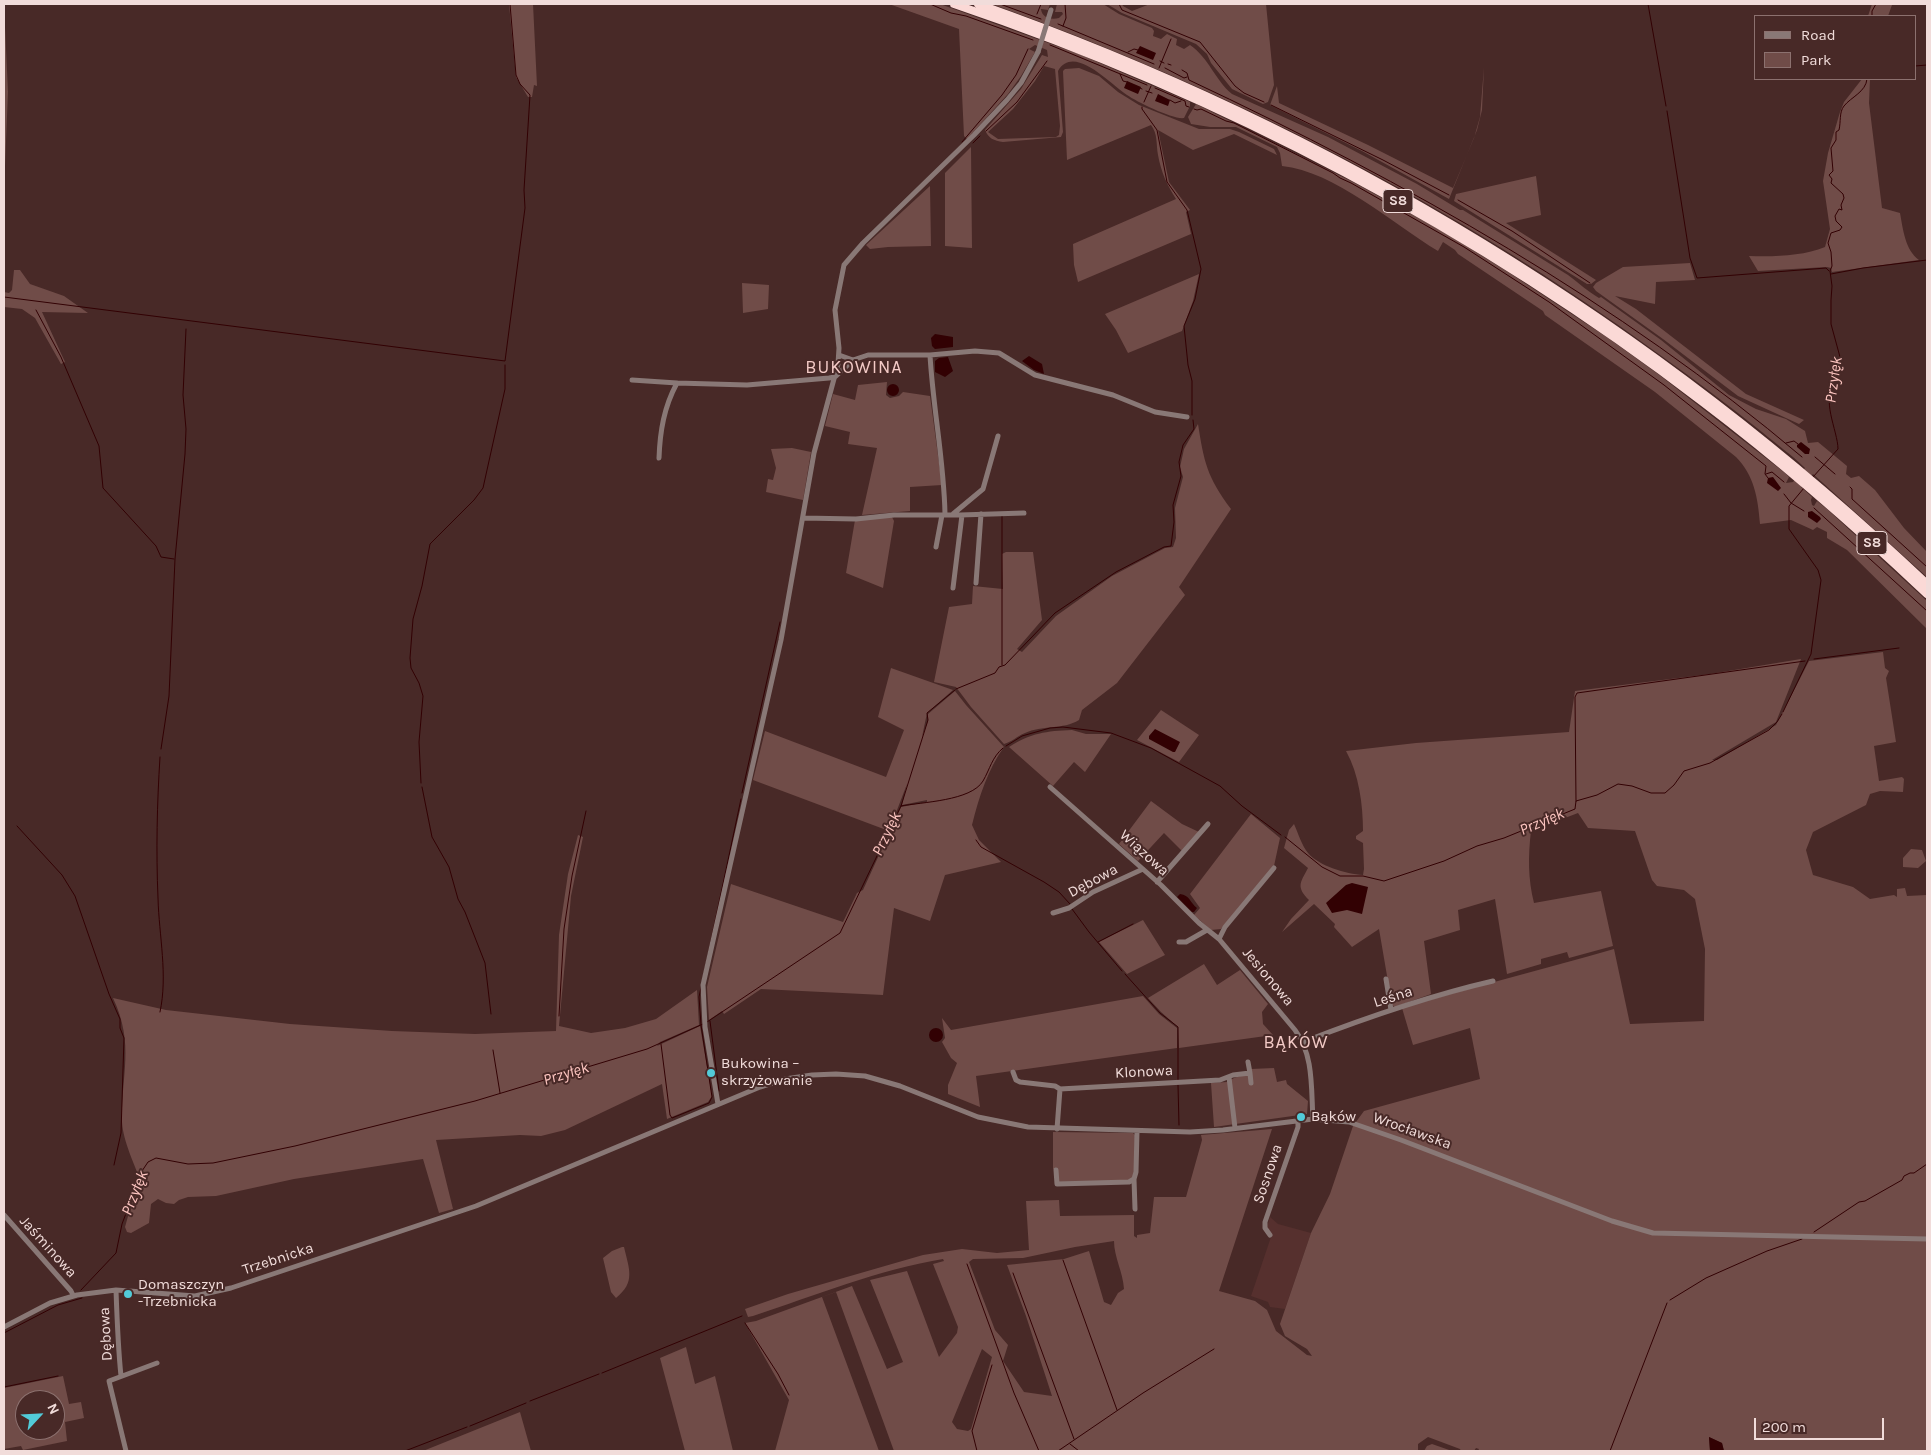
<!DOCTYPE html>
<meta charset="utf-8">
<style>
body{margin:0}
#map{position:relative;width:1931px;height:1455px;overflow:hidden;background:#482927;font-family:Karla,sans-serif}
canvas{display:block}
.frame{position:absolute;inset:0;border:5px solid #f1dcda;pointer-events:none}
.legend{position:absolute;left:1754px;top:15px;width:162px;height:65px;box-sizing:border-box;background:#482927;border:1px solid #8c716f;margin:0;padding:6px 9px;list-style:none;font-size:15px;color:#f1dcda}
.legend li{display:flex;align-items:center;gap:10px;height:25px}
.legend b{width:25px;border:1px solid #8c716f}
.north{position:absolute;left:15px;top:1390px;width:50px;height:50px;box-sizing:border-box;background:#482927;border:1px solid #8c716f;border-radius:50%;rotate:65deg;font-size:14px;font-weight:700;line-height:20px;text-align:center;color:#f1dcda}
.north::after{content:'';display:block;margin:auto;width:18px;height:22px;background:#52cbd8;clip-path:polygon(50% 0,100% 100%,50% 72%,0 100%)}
.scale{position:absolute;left:1754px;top:1418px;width:130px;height:22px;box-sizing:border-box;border:2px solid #f1dcda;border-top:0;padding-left:6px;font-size:15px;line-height:18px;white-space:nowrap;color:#f1dcda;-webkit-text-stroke:4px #482927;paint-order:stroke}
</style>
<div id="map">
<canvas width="1931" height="1455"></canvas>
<div class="frame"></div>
<ul class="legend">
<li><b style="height:6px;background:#897876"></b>Road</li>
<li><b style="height:14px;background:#704c48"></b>Park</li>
</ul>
<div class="north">N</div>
<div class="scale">200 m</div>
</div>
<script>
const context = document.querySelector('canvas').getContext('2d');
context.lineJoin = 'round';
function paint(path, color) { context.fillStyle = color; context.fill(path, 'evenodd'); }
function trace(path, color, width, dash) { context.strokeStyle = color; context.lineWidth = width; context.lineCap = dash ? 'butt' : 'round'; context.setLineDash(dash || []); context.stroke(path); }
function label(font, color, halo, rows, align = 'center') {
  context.font = font + ' Karla,sans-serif'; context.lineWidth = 4; context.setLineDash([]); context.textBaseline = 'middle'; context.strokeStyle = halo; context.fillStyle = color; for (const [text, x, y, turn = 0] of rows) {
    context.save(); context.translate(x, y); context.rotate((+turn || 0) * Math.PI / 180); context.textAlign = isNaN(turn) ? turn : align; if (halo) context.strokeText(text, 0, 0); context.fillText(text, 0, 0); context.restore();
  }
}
const built = new Path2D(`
 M1270,1217l8,7 33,9 -26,76 -15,-2 -2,-5 -17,-6 21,-62 -5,-7z`);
const green = new Path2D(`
 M509,4h24l4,82 -3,-1 -2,12h-4l-12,-20z
 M889,4h51l139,50 111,48v4l-6,12c-10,2 -47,-16 -57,-23 -16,-10 -53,-52 -69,-24l5,61 -2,5 -58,5c-9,-1 -15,-4 -18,-12l36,-41 21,-34 6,2 -1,-7 -12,-5 -6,4 6,3 -14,24 -13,18 -41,45 -3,-3 -5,-107zM1044,66l11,3 5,57 -1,9 -3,2 -58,2 -10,-7 25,-23 22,-28z
 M992,4h58l-2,6 -7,-1c1,9 10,11 18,9l4,-4 -1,-2h-7l2,-8h46l16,10 33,14 2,3 -1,5 8,3 6,-5 10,5 -1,6 8,4 6,-4c19,13 25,35 42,49l96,43 89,47 43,26h3l105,65c11,8 19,16 31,23l2,-1 60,43 68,55 27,14 30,10 19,12 3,12 10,-1 29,24 -1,8 5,4 8,-2 16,14 29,38 23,24v25l-114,-103 -12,13 11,10 -1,3 1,5 2,1 3,-5 11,9 99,91v28l-80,-79 -20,-12v-6l-10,-5 -4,3 -22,-10 -31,4c-2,-26 -6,-49 -24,-67l-81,-65 -110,-77 -2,-4 -85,-57 -3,-4 -12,-8 -5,9c-45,-27 -104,-80 -156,-85l-2,-13 -3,-6 -41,-20h-26l-19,-3 -3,-7 8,-13 157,78 89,49 66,41 100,66 50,36 127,99 4,4 -3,6 7,-1 12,-14c-13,-13 -29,-24 -43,-36 -34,-27 -67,-52 -102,-77 -204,-150 -430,-265 -668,-351z
 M1107,4h15l1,2 9,5 18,-7h116l8,81 -6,17 -5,2 -31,-15 -21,-26 -4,-9 -11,-10 -74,-31z
 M1872,4l20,1 -4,11h-20z
 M4,5l4,87 -4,99z
 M1484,67l-2,43 -5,20 -28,69 -87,-48 -92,-46 7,-19 2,17 89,42 85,43 21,-50 6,-21z
 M1079,68l20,8 19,16 21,13 60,24h31l9,3 35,17 3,6 -43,-21 -41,16 -35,-20 11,52 21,28 -4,2 5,22 -113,48 -4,-17 -1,-21 103,-45c-9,-14 -15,-27 -18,-44 -2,-11 0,-21 -7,-30l-84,35 -4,-89 2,-2z
 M1862,79h8l-1,24 13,105 18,5c3,16 5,37 19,47l-87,12 -1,-4 -4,-1 -69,4 -9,-15c25,1 54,0 76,-9l5,-18 -7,-48 5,-28 12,-41 4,-10z
 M971,147l1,101 -27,-2v-73z
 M1536,176l5,39 -35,8 90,57 -5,4h-4l-133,-83 2,-7z
 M930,186l1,60 -43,1 -18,2 -4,-4z
 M1690,263l5,17 -39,2 -1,22 -40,-8 21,13 110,85 58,26 -5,4 -61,-28 -75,-57 -67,-48 -3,-4 3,-4 27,-16z
 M14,270h6l10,14 34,12 24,17 -46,-1 23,50 -4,2 -26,-46 -13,-9 -18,-2v-15l5,1 3,-3z
 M1199,274l-6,27 -11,30 -54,22 -12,-23 -11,-16z
 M742,283l27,2 -1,24 -25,4z
 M887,382l-1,13 4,3 9,-2 4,-4 27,4 12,89 -32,2v24l-48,4 15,-67 -29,-4 2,-12 -25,-6 8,-32 22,6 3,-15z
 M1198,424c6,38 9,53 33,85l-52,78 6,8 -68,88 -35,27 -3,10c-16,10 -37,5 -54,13 -8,3 -13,9 -21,11l-33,-37 -15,-20 -22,-5 15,-75 23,-3 1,-18 30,3 -1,-35 4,-2h27l9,68 -25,29 5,3 34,-36 56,-40 53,-28 8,-1 3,-9 -1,-30 8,-31 -3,-10 4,-18z
 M792,448l19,4 -8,48 -37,-8 2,-13 5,1 3,-12 -5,-19z
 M892,517l2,4 -11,67 -37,-15 9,-53z
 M1883,652l2,16 4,3 -3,7 10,64 -22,4 5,35 23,-4 2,2 -1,13 -23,-1 -10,3 -4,11 -53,27 -7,18 7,25 40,12 17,12 24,-4 3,2v-8l8,-1 2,8 20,-1v556h-203l-2,-8 -13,-6 1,14h-232l1,-2 -3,-1 -2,3h-13l-1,-2 -32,-12 -10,7v7h-524l-58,-159 -14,5 57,154h-104l14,-51 -44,-77 11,-2 96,-35 35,83 16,-7 -33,-82 37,-9 32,86 18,-24 1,-6 -25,-63 11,-3 -1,-2c-65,11 -127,36 -190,57l-5,1 -3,-8 43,-15 135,-39 39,-6 35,4 32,-3 -3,-49 33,-1 1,16 74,-1v21l3,2v-3l13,-2 4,-36h32l16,-57 -1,-5 71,-6 -53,162 36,10 12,9 9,21 31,24 5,1 -5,-7 -22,-13 -5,-12 31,-91 19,-39 23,-68 11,-15 116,-32 -10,-51 -57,17 -11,-37c70,-21 142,-39 212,-59l16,75 74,-3 1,-72 -10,-50 -11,-9 -27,-4 -5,-6 -17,-49 -47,-3 -10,-15 -47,18c-3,25 -3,48 3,72l67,-12 12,55 -44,12 -2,-6 -26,7v5l-34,10 -12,-75 -37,11 2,20 -36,11 7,53 -36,13 -3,-2 -13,-76 -27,18 -18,-20 1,-3 -21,-20 -32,28 9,-13 18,-19c-13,-13 -9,-17 -1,-32l-24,-20 5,-18 5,-6c4,9 8,22 14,29 11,13 38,21 55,22l1,-6 -1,-26 -7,-4v-3l7,-5c0,-26 -4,-57 -17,-80l70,-8 153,-11 6,-41 135,-17 91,-15 -25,63 -64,38h5l59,-35 33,-64zM1114,1241c0,16 9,31 10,48l-6,4 -7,12 -7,-3 -15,-51 -25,8 -57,6 19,51 26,80 -28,-4 -21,-31 5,-16 -13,-15 -26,-68 4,-3 50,-1 52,-11zM982,1349l10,8 -21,72 -3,2 -11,-2 -5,-7z
 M891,668l62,22 -26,23 -5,24 6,-16v-7l27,-23 11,14 38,42c-16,22 -25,50 -32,78l7,15 22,22 -56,13 -15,46 -36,-13 -11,87 -122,-6 -37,25 -2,-3 -13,9 -2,-33 24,-103 112,38 14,-29 6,-3 38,-83 26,-5v-2l-25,5 5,-21 -18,47 -136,-51 12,-49 121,46 18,-47 -26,-13z
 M1161,710l38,25 -20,27 -42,-22z
 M1072,730l14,4h25l-26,38 -11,-10 -21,24 -44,-39c22,-14 37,-16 63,-17z
 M1151,801l31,23 17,8 -16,20 -19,-19 -26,28 -19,-17z
 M1251,814l29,24 -6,28 -53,63 -10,1 -17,-15 6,-7 -10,-14z
 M578,835l5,2 -12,59 -12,130 32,7 34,-5 31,-9 41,-29 2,35 -39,17 -3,4 43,-20 12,70 -4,6 -41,17 -5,-35 -97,46 -24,6 -21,-1 -84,5 17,69 -14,4 -16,-54 -129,20 -78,17 -28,1 -9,3 -5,4 -8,-1 -8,-4 -7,5 -2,19 -18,10 -4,-1 -2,-5 7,-25 10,-18c-7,-18 -19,-43 -20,-62 -1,-48 13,-77 -9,-124l53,12 124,14 102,7 83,3 81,-3 3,-96 9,-61z
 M1911,849l11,1 4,11 -8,7 -15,-1v-9z
 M1143,920l22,35 -38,19 -28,-32z
 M1204,964l13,21 23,-15 28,34 -6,8 1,12 10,11 -94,13 -1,-21 -17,-15 -13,-14z
 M1143,996l16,18 18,14v20l-201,28 4,31 -32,-13v-9l9,-22 -6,-5 -9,-16 3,-4 -3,-20 9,12z
 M1274,1068l3,14 9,-2 1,4 21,17 -1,13 -93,13 -3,-44 16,-1 7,-4 16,-5 1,-4z
 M1053,1132l80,1 2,2 -1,41 -3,4 -71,3 -2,-2 -1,-11 -4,-1z
 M622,1247h2c5,22 12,35 -8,51l-5,-6 -8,-34 9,-7z
 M686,1347l9,37 20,-8 18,75h-48l-25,-93z
 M63,1376l6,28 12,-2 3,16 -19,4 2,19 -44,9 -2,-4 -17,3v-61zM25,1400h30v30h-30z
 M520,1412l11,39h-108z
 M1432,1444l20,7h-28l3,-5z`);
const water = new Path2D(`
 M1140,46l16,7 -3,7 -17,-7z
 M1127,81l14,6 -3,7 -14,-6z
 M1158,94l12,6 -2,6 -13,-5z
 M935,334l18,3v10l-18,2 -3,-3 -1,-8z
 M1029,356l13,8 2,10 -10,-4 -12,-9z
 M948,357l5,14 -8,6 -10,-5v-11l4,-3z
 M887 390a6 6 0 1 1 12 0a6 6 0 1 1-12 0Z
 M1801,442l9,7 -1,5h-4l-8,-7v-2z
 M1773,477l8,11 -3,3 -11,-8 1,-5z
 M1812,511l8,6 1,2 -4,4 -9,-6v-5z
 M1155,729l25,13 -5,10h-2l-24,-13v-3z
 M1352,883l16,4 -6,27 -15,-4 -15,3 -6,-10 20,-18z
 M1180,894c10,1 10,9 17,14l-3,4h-2l-15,-15z
 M929 1035a7 7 0 1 1 14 0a7 7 0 1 1-14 0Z
 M1709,1437l13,6 2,8h-14z`);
const stream = new Path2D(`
 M930,4l21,9 15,3 67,24
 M1000,4l41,15
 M1119,4l3,6 78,32 35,44 9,7 20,9
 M1648,4l18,102
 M1037,14l4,-10
 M1872,16v-5l4,-7
 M1058,24l96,40
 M1063,26l3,-8 -1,-14
 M1050,45l97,40
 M1128,52l6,-3 4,1
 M1160,61l4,2
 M1168,64l3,1
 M1915,66l12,-1
 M1159,68l12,-29
 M1165,68l19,10 3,-1
 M1182,70l5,3 2,7c217,102 430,222 613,377
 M1120,74l3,7 4,1
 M1140,88l2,1
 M1155,88l30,13 1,5 3,1
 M1146,91l6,2
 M1170,100l5,3 6,-2
 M1144,102l7,-16
 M1271,105l112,55 66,35
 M1142,107v2l15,21 10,52 20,28 14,59 -6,30 -11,27 4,39 4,16v34
 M1194,109l3,1 4,-1 25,12 8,2 99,50 7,5 11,5 113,64 85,55 115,83 102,81 -1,8 3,4
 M1667,111l23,147 7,20 129,-10 3,3
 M986,131l31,-29 30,-41
 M962,142l40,-47 14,-20 12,-26
 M973,143l7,-7
 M1458,200l54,31 78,52
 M1831,274l32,-6 64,-8
 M4,297l501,64 20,-153 -1,-18 6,-95 -10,-11 -4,-9 -6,-71
 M36,310l25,47 38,89 4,42 53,58 5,11 13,2
 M1786,443l8,-2 4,3
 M1815,457l20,17
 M1766,474l6,-2 12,10
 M1813,477l25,-28c0,-18 -19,-53 -1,-65v-19l3,-8 -9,-33v-24l1,-14 -2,-15 2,-5 -1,-14 -3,-9 3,-10 9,-3 2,-3 -6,-6 -1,-5 4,-7 3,1 -1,-5 3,-7 -1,-4 -12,-11 1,-4 -3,-4 4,-4 -2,-23 5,-8v-8l3,-2c2,-8 0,-18 5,-24 7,-9 22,-14 23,-27
 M1850,487l2,2v10l75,68
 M1784,494l7,9 13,8
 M1814,508l113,103
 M1814,659l85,-11
 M1002,665v-149
 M956,689l39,-16 4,-6 6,-2 50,-52 61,-41 48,-25 7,-1 3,-24 -1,-17 8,-29 -2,-14 4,-17 11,-16 -1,-9
 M1783,712l28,-58 10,-74 -3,-10 -29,-41v-23l15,-18
 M1006,746l16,-10 28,-8 13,-1 48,6 40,15 69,38 22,20 39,29
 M161,749l8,-53 6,-137 10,-105 1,-25 -3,-34 3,-66
 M160,757c-3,47 -4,94 -2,141 1,38 10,77 2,114
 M421,783l-2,-41 4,-46 -4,-13 -8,-15 -1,-10 3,-39 9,-33 8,-42 44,-44 9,-12 22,-99v-24
 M422,787l10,50 17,30 9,32 7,13 20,51 6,51
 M742,793l38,-171
 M1576,801l-1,-104 2,-4 228,-32
 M901,806c21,-4 70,-5 82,-25 7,-12 9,-24 20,-33
 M17,826l45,49 13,21 34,98 11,25v9l4,10 -3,95 -7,32
 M1285,837l37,30 18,9h23l21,5 60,-20 33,-15 27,-8 71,-29 1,-8 21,-6 21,-11 14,2 19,7h14l9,-8 10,-14 26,-8 59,-33 8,-8 5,-8
 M976,840l5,7 63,35 15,10 11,12
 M1072,909l17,23 33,39
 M1098,942l35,-18
 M1125,974l35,39 18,14v54
 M559,1016l5,-87 8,-53 14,-65
 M710,1021l9,70
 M707,1022l133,-89 61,-127 27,-86 -1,-7 28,-23
 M661,1044l9,71 2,3 37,-15 3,-6 -11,-72 -2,-28 42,-198
 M493,1050l7,43
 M1178,1085l1,40
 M1814,1232l45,-30 6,-1 37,-21 2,-4 6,-3h4l13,-9
 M1063,1260l54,150
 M967,1264l47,129 25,58
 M1013,1273l61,166
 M81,1290l35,-37 6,-29 20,-53 6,-9 8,-4 32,6 25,-1 82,-17 180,-45 172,-52 56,-25
 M1670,1300l36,-22 61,-27 35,-12
 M745,1323l33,51 11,21
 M4,1333l54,-28 24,-7
 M602,1373l140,-57
 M4,1387l54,-11
 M530,1401l69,-27
 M470,1426l56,-23
 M1070,1444l9,7
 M405,1451l62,-24
 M977,1451l-5,-20 20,-66
 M1058,1451l85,-58 71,-44
 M1610,1451l57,-148`);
const minor = new Path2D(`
 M839,355l14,5 15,-5h62l45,-4 24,2 36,22 78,20 42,17 32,5
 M930,355c3,53 14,106 15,159
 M632,380l45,3
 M659,458c1,-27 5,-51 18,-75l70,2 82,-7 6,-1 18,-17
 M953,514l30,-25 15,-53
 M803,518l53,1 38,-4h66l64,-2
 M936,547l6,-32
 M976,583l5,-69
 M953,588l9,-73
 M1050,787l111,98 38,38 20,16 76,91c19,25 16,59 18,89
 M1157,882l51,-58
 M1053,913l16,-5 24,-16 50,-23
 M1219,939l6,-12 49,-59
 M1179,942h7l21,-12
 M1386,979l5,31
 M1303,1042c62,-24 125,-46 190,-61
 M1013,1072l3,8 4,2 35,4 5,3 160,-9 13,-5 17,-2 -2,-11
 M1250,1073l1,10
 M1229,1077l6,51
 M718,1104l-13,-77 -2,-42 78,-345 33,-187 24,-89 1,-16 -4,-38 9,-45 19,-22 111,-108 33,-35 14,-17 17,-31
 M1057,1129l3,-40
 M1056,1170l1,14 72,-2 5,-3
 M1135,1209l-1,-30 2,-7 1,-41
 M4,1215l67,76 2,4
 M1270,1235l-5,-7v-6l33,-95v-7
 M116,1290c1,29 2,57 5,86
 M4,1327l46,-24 27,-8 39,-5 79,6 36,-8 245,-82 284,-119 25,-8 27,-4 24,-1 29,2 35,10 78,31 50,10 162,5 33,-2 90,-11 36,3 52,18 211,81 41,12 274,6
 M126,1451l-17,-70 48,-18`);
const highway = new Path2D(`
 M954,4c269,91 524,226 750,399 78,59 152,124 223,191
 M978,4c356,125 675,320 949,580`);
const minorBridge = new Path2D(`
 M1038,52l13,-42`);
const markers = [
 [711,1073,5,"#52cbd8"],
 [1301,1117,5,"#52cbd8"],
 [128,1294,5,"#52cbd8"]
];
const shields = [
 [1398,201,30],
 [1872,543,30]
];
const shieldNames = [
 ["S8",1398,201],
 ["S8",1872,543]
];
const streetNames = [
 ["Wiązowa",1144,853,42],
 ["Dębowa",1093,881,-28],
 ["Jesionowa",1268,977,50],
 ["Leśna",1393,997,-18],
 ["Klonowa",1144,1072,-3],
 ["Wrocławska",1412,1131,20],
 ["Sosnowa",1268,1174,-71],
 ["Jaśminowa",48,1247,48],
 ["Trzebnicka",278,1259,-18],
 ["Dębowa",106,1334,-93]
];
const poiNames = [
 ["Bukowina –",721,1064],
 ["skrzyżowanie",721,1081],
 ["Bąków",1311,1117],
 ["Domaszczyn",138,1285],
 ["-Trzebnicka",138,1302]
];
const waterNames = [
 ["Przyłęk",1834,380,-82],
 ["Przyłęk",1542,822,-23],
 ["Przyłęk",887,834,-64],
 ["Przyłęk",566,1074,-17],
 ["Przyłęk",135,1193,-68]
];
const quarterNames = [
 ["BUKOWINA",854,368],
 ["BĄKÓW",1296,1043]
];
paint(built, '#56302e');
paint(green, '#704c48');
paint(water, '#320103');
trace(stream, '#320103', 1);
trace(minor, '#897876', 5);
trace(highway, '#fbd9d6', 8);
trace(minorBridge, '#897876', 5);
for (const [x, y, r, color] of markers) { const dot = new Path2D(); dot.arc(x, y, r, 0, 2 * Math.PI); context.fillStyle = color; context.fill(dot); trace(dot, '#482927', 2); }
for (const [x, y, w] of shields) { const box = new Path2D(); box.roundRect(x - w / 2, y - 11.5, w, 23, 4); context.fillStyle = '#482927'; context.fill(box); trace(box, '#f1dcda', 1); }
label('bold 14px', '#f1dcda', null, shieldNames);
label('15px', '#f1dcda', '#482927', streetNames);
label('15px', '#f1dcda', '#482927', poiNames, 'left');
label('italic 16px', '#fdc5c0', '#482927', waterNames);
context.letterSpacing = '1px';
label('18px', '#f3cac6', '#482927', quarterNames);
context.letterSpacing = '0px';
</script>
